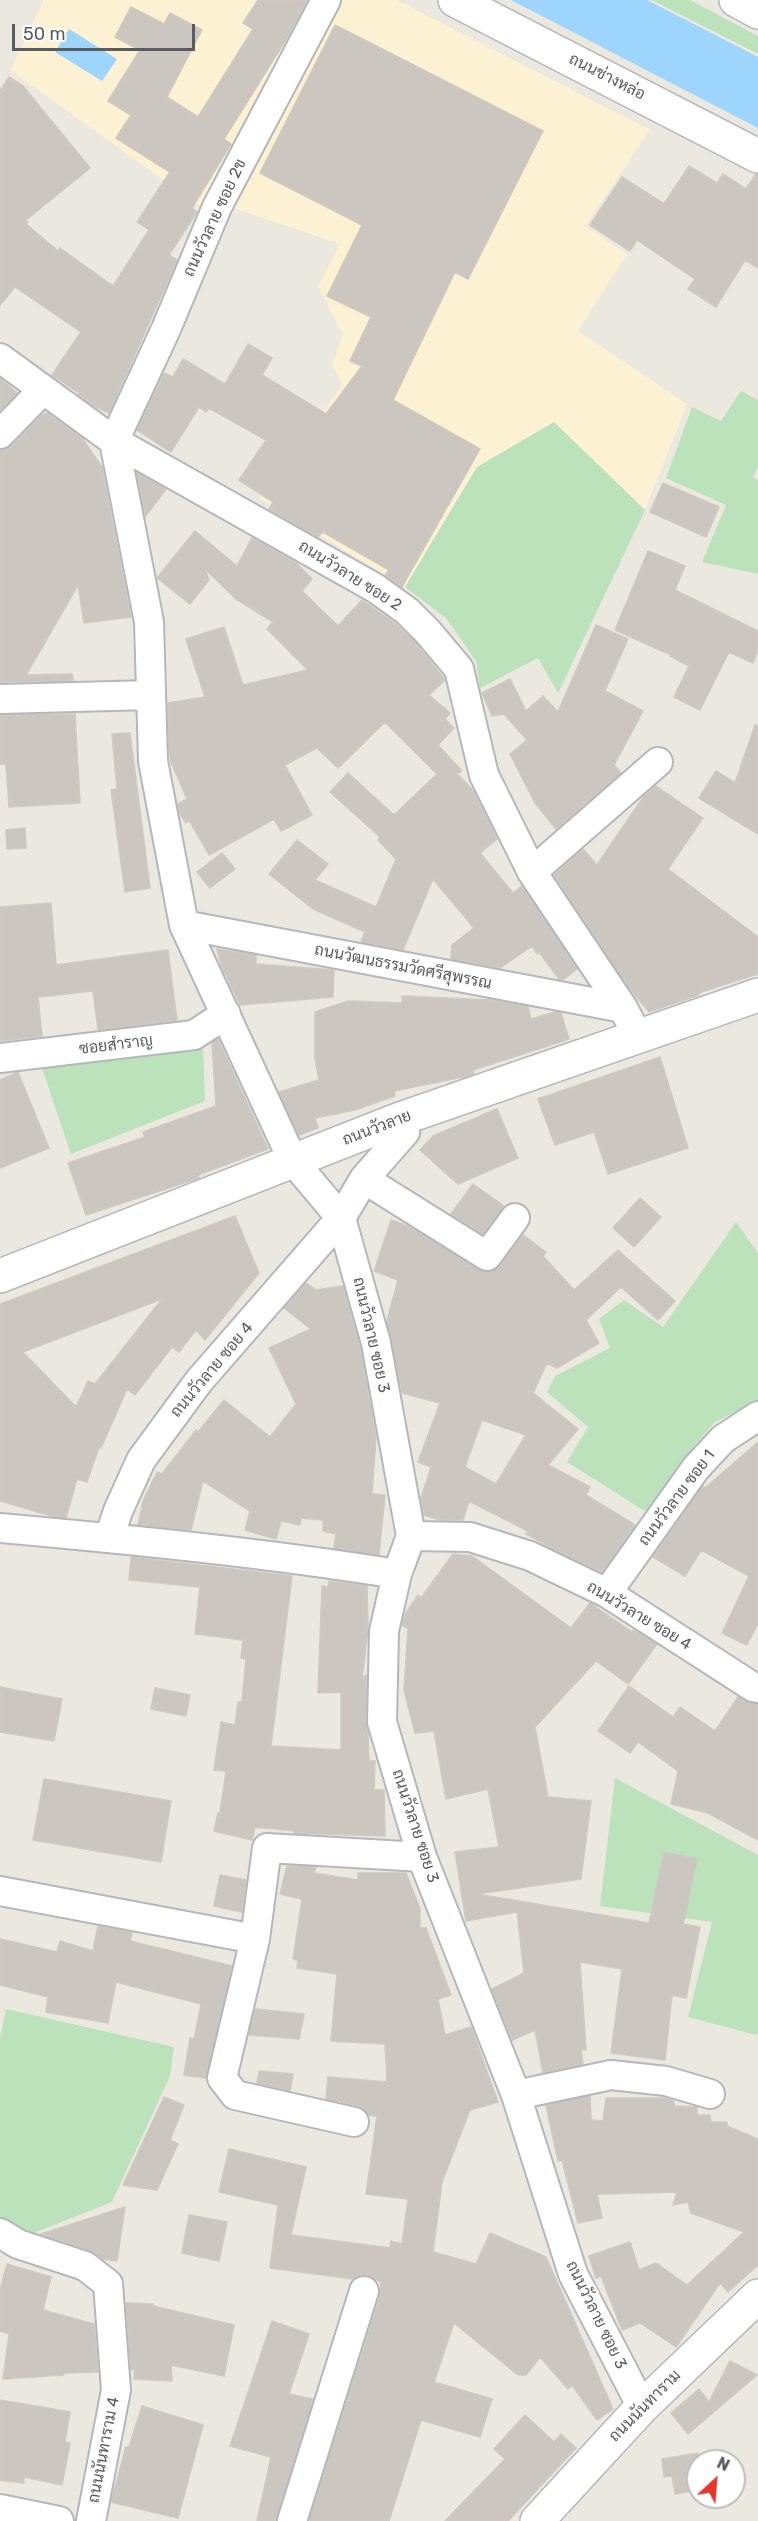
<!DOCTYPE html>
<meta charset="utf-8">
<style>
body{margin:0}
#map{position:relative;width:758px;height:2521px;overflow:hidden;background:#ebe8df;font-family:Rubik,sans-serif}
canvas{display:block}
.north{position:absolute;left:686px;top:2449px;width:60px;height:60px;box-sizing:border-box;background:#fff;border:2px solid #bcbebf;border-radius:50%;rotate:26deg;font-size:16px;font-weight:700;line-height:24px;text-align:center;color:#585c60}
.north::after{content:'';display:block;margin:auto;width:21px;height:27px;background:#e3372d;clip-path:polygon(50% 0,100% 100%,50% 72%,0 100%)}
.scale{position:absolute;left:12px;top:24px;width:183px;height:27px;box-sizing:border-box;border:3px solid #585c60;border-top:0;padding-left:8px;font-size:18px;line-height:21px;white-space:nowrap;color:#585c60;-webkit-text-stroke:4px #fff;paint-order:stroke}
</style>
<div id="map">
<canvas width="758" height="2521"></canvas>
<div class="north">N</div>
<div class="scale">50 m</div>
</div>
<script>
const context = document.querySelector('canvas').getContext('2d');
context.lineJoin = 'round';
function paint(path, color) { context.fillStyle = color; context.fill(path, 'evenodd'); }
function trace(path, color, width, dash) { context.strokeStyle = color; context.lineWidth = width; context.lineCap = dash ? 'butt' : 'round'; context.setLineDash(dash || []); context.stroke(path); }
function label(font, color, halo, rows, align = 'center') {
  context.font = font + ' Rubik,Sarabun,sans-serif'; context.lineWidth = 5; context.setLineDash([]); context.textBaseline = 'middle'; context.strokeStyle = halo; context.fillStyle = color; for (const [text, x, y, turn = 0] of rows) {
    context.save(); context.translate(x, y); context.rotate((+turn || 0) * Math.PI / 180); context.textAlign = isNaN(turn) ? turn : align; if (halo) context.strokeText(text, 0, 0); context.fillText(text, 0, 0); context.restore();
  }
}
const commercial = new Path2D(`
 M44,0h273l-117,206 -190,-136z
 M335,0h62l253,130 -65,96 42,28 -49,77 109,73 -42,106 -91,-88 -77,45 -72,120 -146,-89 84,-114 -11,-18 11,-32 -25,-48 22,-42 -115,-39z`);
const green = new Path2D(`
 M652,0h38l68,36v18z
 M741,391l17,9v67l-5,10 5,3v94l-56,-12 24,-57 -60,-27 26,-71 29,14z
 M554,422l91,88 -87,183 -20,-35 -58,30 -4,-27 -30,-43 -41,-31 72,-120z
 M203,1045l2,56 -134,53 -29,-86z
 M736,1222l22,31v147l-44,23 -26,30 -40,60 -81,-51 21,-35 -41,-35 8,-16 55,-28 -11,-29 25,-19 39,27z
 M615,1778l143,77v177l-2,3 -68,-18 24,-95 -112,-16z
 M6,2009l168,38 -4,29 -58,126 -81,32 -31,-15v-181z`);
const water = new Path2D(`
 M511,0h136l111,57v71z
 M69,29l48,30 -15,22 -47,-29z`);
const building = new Path2D(`
 M258,0h49l-18,35 -65,104 7,5 -39,64 5,4 -28,43 8,5 -68,153 -15,-7 -16,-12 1,-1 -27,-18 29,-43 -66,-45 -15,18v-214l9,-14 14,9 67,82 -64,52 2,2 -2,2 32,27 2,-3 53,38 36,-56 -12,-8 33,-50 -54,-34 15,-23 -23,-14 32,-51 -25,-13 16,-30 33,17 6,-11 32,17 -35,67 31,20 55,-88 -10,-6z
 M335,25l208,106 -75,148 -13,-7 -62,128 87,49 -78,138 -17,-12 4,-5 -66,-38 -5,5 -49,-28 4,-7 -34,-22 27,-40 -57,-32 -3,4 -7,-5 -28,45 -34,-22 27,-57 9,4 10,-18 42,25 23,-40 24,14 -10,17 64,39 36,-48 -12,-5 21,-44 -44,-21 35,-71 -102,-52z
 M689,166l28,17 6,-9 23,15 10,-15 2,1v93l-13,-8 -29,47 -28,-18 7,-10 -58,-39 -7,11 -40,-26 32,-48 42,27z
 M0,378l17,15 -17,17z
 M47,413l35,25 20,29 29,150 -47,6 -6,-38 -52,90 46,-1 1,7 -73,1v-232l12,-4 29,-30z
 M137,473l29,16 -21,28z
 M663,483l56,24 -13,30 -56,-25z
 M195,531l42,35 15,-28 44,25 16,16 -10,12 36,35 24,-26 34,24 20,19 29,37 -16,15 21,18 -5,6 9,9 -16,17 24,26 -5,3 17,17 23,48 -17,14 33,40 9,-7 55,83 -14,11 -4,-1 -20,-27 -2,2 -5,-8 -32,22 -49,-9 1,-14 22,-17 -41,-49 -30,71 -42,-8 4,-10 -52,-23 -44,-35 28,-34 31,24 -13,16 61,27 20,-48 -18,-19 2,-3 -50,-45 18,-19 46,42 43,-41 -52,-52 -47,46 -21,-20 -32,17 27,50 -31,16 -7,-12 -65,36 -20,-35 -3,3 -7,-11 -1,-8 9,-5 -16,-37 -2,-15 -1,-44 37,-6 -19,-58 38,-12 19,58 65,-15 -41,-41 6,-7 -37,-23 -31,-30 4,11 -19,24 -33,-26z
 M648,551l37,15 -10,24 83,41v20l-5,12 -24,-11 -29,58 -26,-13 15,-31 -19,-10 1,-1 -56,-25z
 M596,625l32,14 -23,52 38,20 -29,54 7,8 -65,56 -21,-26 -25,-49 17,-14 -23,-26 -12,2 -10,-23 28,-14 16,32 17,-15 15,16z
 M75,714l5,89 -71,4 -3,-43h-6v-49z
 M755,725l3,1v108l-59,-36 17,-27 19,12z
 M130,733l20,155 -25,4 -14,-102 6,-1 -5,-55z
 M656,786l47,32 -35,51 90,68v37l-60,19 1,2 -50,17 -19,-23 -76,-114 29,-26 14,16 47,-69z
 M25,828l1,20 -19,1 -1,-19z
 M222,853l13,16 -25,19 -13,-16z
 M51,903l5,62 112,-15 9,70 -79,10 -5,-39 -55,6 4,39 -42,5v-134z
 M217,949l39,6v9l78,6 -1,27 -93,8 -19,-40z
 M402,996l87,4 -2,-1 41,8 3,12 24,-7 6,1 8,26 -96,31 1,4 -6,2 -74,15 1,5 -40,14 -40,8 3,10 -19,7 -20,-43 40,-12 -4,-22v-46l33,-11 54,2z
 M218,1039l50,110 -70,26 1,3 -113,37 -18,-52 77,-26 -2,-5 73,-26 -4,-63z
 M660,1057l28,91 -80,26 -14,-42 -39,13 -17,-46z
 M18,1072l31,76 -49,20v-88z
 M497,1109l21,49 -60,26 -38,-34 13,-14z
 M473,1184l31,22 -21,28 -32,-20z
 M640,1198l21,19 -27,30 -21,-19z
 M235,1216l24,57 -54,67 -9,-10 -17,22 -7,-5 -37,48 -8,-6 -26,59 -2,-1 -12,35 -10,-3 -11,39 -14,-2 -52,-15v-197zM162,1299l-67,85 -7,-3 -12,26 -53,-55z
 M391,1220l17,6 77,46 8,-1 7,-5 23,-31 23,17 -3,4 31,34 44,-40 57,51 -17,19 -37,-33 -35,33 13,23 -42,25 -10,-5 -14,30 45,36 -30,36 42,22 -4,8 49,30 -33,47 -40,-19 -36,-19 2,-3 -59,-30 -6,19h-23l-16,-5 -3,-17 10,-31 -13,-5 22,-59 -38,-10 -15,-72 11,-41 -24,-9zM482,1420l44,15 -30,49 -31,-17z
 M306,1283l10,7 27,-4 17,61 16,90 -4,57 13,1 -6,60 -45,-7 2,-14 -13,-3v-11l-22,-2 -1,7 -19,-4 -5,18 -31,-9 5,-19 -47,-30 -12,49 -53,-5 5,-24 14,-29 5,2 34,-44 2,2 26,-32 46,37 26,-33 -27,-56 42,-19 -27,-21z
 M758,1442v181l-11,22 -25,-12 27,-57 -48,-26 -16,26 -32,-19 50,-71 2,2z
 M453,1554l19,2 99,72 19,-25 42,29 1,-2 24,14 -29,40 -32,-23 -61,66 13,70 43,4 -10,78 -104,15 172,29 15,-71 33,7 -14,65 17,3 -14,71 -14,-3 -7,65 -54,-7 11,-84 -42,-7 6,88 -5,-1 2,15 -40,9 -8,-43 -23,10 -20,-51 32,-16 -7,-61 -51,9 -11,-69 44,-5 -11,-58 -42,10 -12,-68 -19,2 -11,-43 4,-61 -6,-4 2,-9 14,-21 3,3z
 M131,1557l161,19 -21,170 70,4v-58l-23,1 4,-107 6,1 1,-6 38,5 1,43 -6,51 4,-5v47l2,12 1,27h6l-1,29h10l1,46 -91,-3 1,-2 -40,-4 -3,13 -38,-9 4,-18h2l6,-42 -12,-1 7,-48 14,3 3,-23h4l4,-43 -5,-1 2,-18 -48,-6 5,-47 -71,-7z
 M629,1686l44,31 7,-10 35,24 23,-34 11,6 9,1v136l-50,-27 -37,-9 7,-33 -40,-29 -8,11 -32,-22z
 M0,1687l62,12 -8,42 -54,-9z
 M155,1688l35,7 -4,21 -35,-7z
 M44,1779l127,22 -10,61 -128,-22z
 M287,1866l29,1 -2,6 44,7v-7h48l14,36v19h6l25,67 -13,4 7,36 26,-8 27,75 -28,8 -28,72 -9,70 43,12 14,-31 56,24 67,152 -16,11 -25,-35 -4,4 -28,-32 -14,18h-8l-64,-52 -20,59 58,17 -12,38 -59,-17 -32,101h-80l71,-225 1,-14 -13,-7h-8l-7,4 -83,-11 8,-63 -59,-13 10,-43 77,18 -15,68 99,13 1,-7 11,3 6,-45 -42,-5 11,-78 -9,-1 -10,-9 -32,-7 2,-22 59,5 -2,-38 -54,-3 6,-67 -40,-6 1,-8 -5,-1 9,-60 -22,-5z
 M220,1875l26,5 -4,32 -28,-6z
 M98,1926l34,7 -2,8 102,25 -26,112 -22,-3 6,-37 4,1 7,-35 -85,-22 -8,41 -62,-11 2,-15 -48,-12v-46l57,13 3,-11 33,10z
 M255,2009l49,5 -5,25 -50,-4z
 M259,2071l34,3 -3,17 -33,-8z
 M590,2096l1,24 12,1 3,-23h59l9,3v5l23,1v8h13l1,7h16v4l31,13v126l-30,27 -8,-9 -44,64 -36,-24 -18,7 -21,-54 -5,2 -7,-22 41,-14 9,28 17,-7 31,22 57,-53 -53,-19 -3,-11 -15,3 4,-13 -80,2 5,24 -24,5 -16,-63 -4,1 -12,-56z
 M164,2097l20,8 -14,35 8,4 -21,46 -34,-5z
 M125,2207l-8,54 -15,-2 -12,-9 -49,-16z
 M189,2215l38,7 -8,39 -37,-8z
 M7,2264l44,13 -8,33 51,14 4,48 -35,1v2l-60,4 6,-45 -9,-3v-41z
 M126,2303l27,1v2l81,19 -10,51 -53,-11 1,16 -38,-2 1,-10 -4,1z
 M272,2321l37,13 -20,60 24,5 -37,122h-19l14,-64 -41,-11z
 M730,2361l27,14 -69,59 -17,-21 28,-24 10,13z
 M0,2400l70,12 -5,30 5,1 -8,42 -38,-8v6l-24,-3z
 M142,2406l61,19 -25,93 -67,-16 15,-55h3z
 M525,2415l29,27 7,-8 15,14 -68,73h-63l60,-62 -11,-10z
 M698,2453v37l-23,4 -3,-18 -8,1 -2,-18z`);
const minor = new Path2D(`
 M326,0l-109,207 -51,122 -52,112 35,181 4,139 31,164 109,236 48,57 35,125 35,193 -14,38 -13,57 -2,91 3,10 37,125 94,238 57,179 69,133
 M0,358l114,83 261,147 32,23 21,21 31,37 25,106 48,97 91,136 14,27
 M0,434l42,-43
 M0,699l150,-4
 M532,872l126,-110
 M184,925l439,83
 M0,1058l194,-23 32,-21
 M364,1179l123,77 28,-38
 M0,1528c133,12 266,25 397,46
 M411,1536l59,1 60,19 77,37 146,94 5,1
 M109,1538l9,-27 23,-51 58,-79 142,-163 23,-39 41,-47 -5,-13
 M607,1593l89,-125 27,-29 35,-23
 M0,1891l255,48
 M516,2095l95,-20 55,6 44,13
 M354,2122l-119,-27 -13,-17 33,-139 12,-91 155,9
 M0,2233l18,11 67,22 23,18 8,106 -25,131
 M0,2509l59,12
 M292,2521l72,-230`);
const tertiary = new Path2D(`
 M0,1276l400,-157 358,-124
 M537,2521l105,-114 116,-111`);
const secondary = new Path2D(`
 M455,0l303,156
 M736,0l22,12`);
const streetNames = [
 ["ถนนช่างหล่อ",607,77,27],
 ["ถนนวัวลาย ซอย 2ข",215,218,-65],
 ["ถนนวัวลาย ซอย 2",350,576,32],
 ["ถนนวัฒนธรรมวัดศรีสุพรรณ",403,967,11],
 ["ซอยสำราญ",116,1045,-7],
 ["ถนนวัวลาย",377,1128,-21],
 ["ถนนวัวลาย ซอย 3",371,1335,77],
 ["ถนนวัวลาย ซอย 4",212,1370,-50],
 ["ถนนวัวลาย ซอย 1",677,1498,-53],
 ["ถนนวัวลาย ซอย 4",639,1616,31],
 ["ถนนวัวลาย ซอย 3",415,1826,72],
 ["ถนนวัวลาย ซอย 3",596,2315,64],
 ["ถนนนันทาราม",645,2406,-45],
 ["ถนนนันทาราม 4",104,2450,-79]
];
paint(commercial, '#fcf1d3');
paint(green, '#bce2bb');
paint(water, '#9ed5fc');
paint(building, '#cbc6c0');
trace(building, '#cfc9be', 1.5);
trace(minor, '#b5b7bc', 32);
trace(tertiary, '#b5b7bc', 36);
trace(secondary, '#b3b7bc', 36);
trace(minor, '#fff', 28);
trace(tertiary, '#fff', 33);
trace(secondary, '#fff', 33);
label('16px', '#585c60', '#fff', streetNames);
</script>
